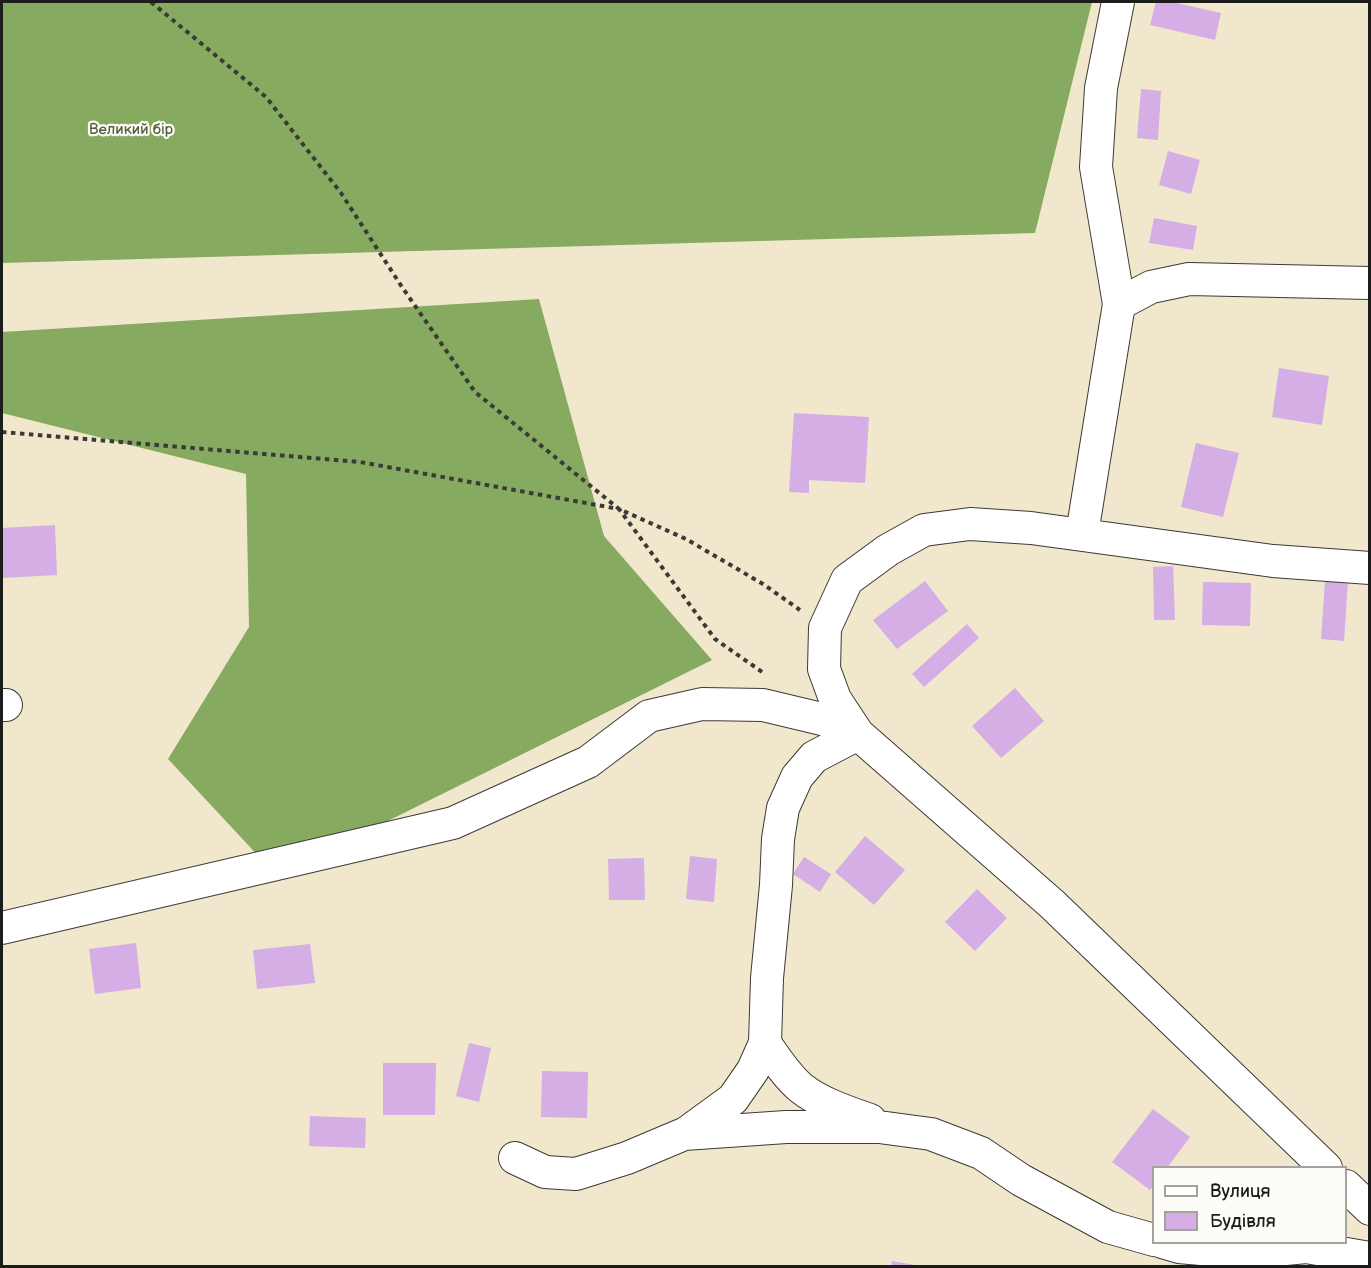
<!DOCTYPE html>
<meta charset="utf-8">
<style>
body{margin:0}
#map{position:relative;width:1371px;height:1268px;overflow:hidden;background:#f1e7cc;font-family:"Balsamiq Sans",sans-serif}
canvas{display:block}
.frame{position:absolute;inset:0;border:3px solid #1c1c1c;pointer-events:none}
.legend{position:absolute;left:1152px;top:1166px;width:195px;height:78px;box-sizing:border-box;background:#fdfcf7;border:2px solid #a3a29f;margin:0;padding:8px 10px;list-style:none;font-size:18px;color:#1c1c1c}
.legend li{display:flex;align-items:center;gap:12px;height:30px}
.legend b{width:30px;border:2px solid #a3a29f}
</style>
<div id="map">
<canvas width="1371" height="1268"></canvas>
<div class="frame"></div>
<ul class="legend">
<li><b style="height:8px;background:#fff"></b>Вулиця</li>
<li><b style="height:16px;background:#d5aee6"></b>Будівля</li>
</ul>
</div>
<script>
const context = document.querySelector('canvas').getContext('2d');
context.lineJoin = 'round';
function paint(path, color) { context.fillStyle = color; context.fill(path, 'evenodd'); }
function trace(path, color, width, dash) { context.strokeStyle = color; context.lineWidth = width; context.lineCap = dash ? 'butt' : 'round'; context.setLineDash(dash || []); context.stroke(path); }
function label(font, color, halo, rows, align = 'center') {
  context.font = font + ' "Balsamiq Sans",sans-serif'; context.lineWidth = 4.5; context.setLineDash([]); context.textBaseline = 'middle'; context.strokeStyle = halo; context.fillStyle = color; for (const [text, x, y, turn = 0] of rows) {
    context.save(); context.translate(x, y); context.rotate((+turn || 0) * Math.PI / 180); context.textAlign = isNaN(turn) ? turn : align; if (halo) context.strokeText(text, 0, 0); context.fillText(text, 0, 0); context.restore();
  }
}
const forest = new Path2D(`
 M2,2h1090l-57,231 -1033,30z
 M539,299l65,237 108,124 -435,216 -109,-117 81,-132 -3,-153 -244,-61v-81z`);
const building = new Path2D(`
 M1156,2h16l49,11 -6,27 -65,-15z
 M1141,89l20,2 -3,49 -21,-2z
 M1168,151l32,9 -9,34 -32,-9z
 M1154,218l43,8 -4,24 -44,-7z
 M1279,368l50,8 -7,49 -50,-8z
 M794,413l75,4 -4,66 -56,-3v13l-20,-1z
 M1196,443l43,10 -16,64 -42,-10z
 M55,525l2,50 -55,3v-50z
 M1173,566l2,54h-21l-1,-53z
 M1325,580l23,1 -4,60 -23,-2z
 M925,581l23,30 -51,38 -24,-29z
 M1203,582l48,1 -1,43 -48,-1z
 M967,624l12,14 -55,49 -12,-13z
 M1015,688l29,33 -43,37 -29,-32z
 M865,836l40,34 -31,35 -39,-33z
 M690,856l27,3 -3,43 -28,-3z
 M804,857l27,17 -11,18 -27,-18z
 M644,858l1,42h-36l-1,-41z
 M977,889l30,29 -32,33 -30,-29z
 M136,943l5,45 -46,6 -6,-45z
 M310,944l5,39 -58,6 -4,-39z
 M469,1043l22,5 -12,54 -23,-6z
 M383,1063h53l-1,52h-52z
 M542,1071l46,1 -1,46 -46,-1z
 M1153,1109l37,28 -23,31h-13v17l-4,5 -38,-28z
 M310,1116l56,2 -1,30 -56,-2z
 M892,1261l23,4v1h-24z`);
const path = new Path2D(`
 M151,2l115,95 75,96 61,94 73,105 144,117 67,30 77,45 37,26
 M2,432l358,30 259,47 96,130 50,35`);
const minor = new Path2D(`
 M1118,2l-17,86 -5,79 23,137
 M1082,534l37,-230 32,-17 38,-8 181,4
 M2,705h4
 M2,928l451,-105 135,-61 61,-46 53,-12 61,1 67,16 28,13
 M765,1043c11,16 21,32 36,45 19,15 46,24 69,32
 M685,1134l48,-35 20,-29 12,-27 2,-65 9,-93 2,-46 5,-31 14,-31 17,-20 44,-23
 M515,1158l30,14 31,2 51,-16 57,-24 102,-7h93l52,7 50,19 40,27 87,47 46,13
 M1326,1168l-274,-264 -194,-170 -23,-35 -11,-30 1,-41 22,-48 41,-30 36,-20 46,-6 61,4 242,33 97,7
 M1346,1186l24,23
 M1162,1242l17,5 66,6 61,-6 64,11`);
const parkNames = [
 ["Великий бір",131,130]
];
paint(forest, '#85aa60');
paint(building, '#d5aee6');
trace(minor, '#3c3a36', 34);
trace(path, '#3c3a36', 4, [4.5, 4.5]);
trace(minor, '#fff', 32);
label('15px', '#54603c', '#fdfcf7', parkNames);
</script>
